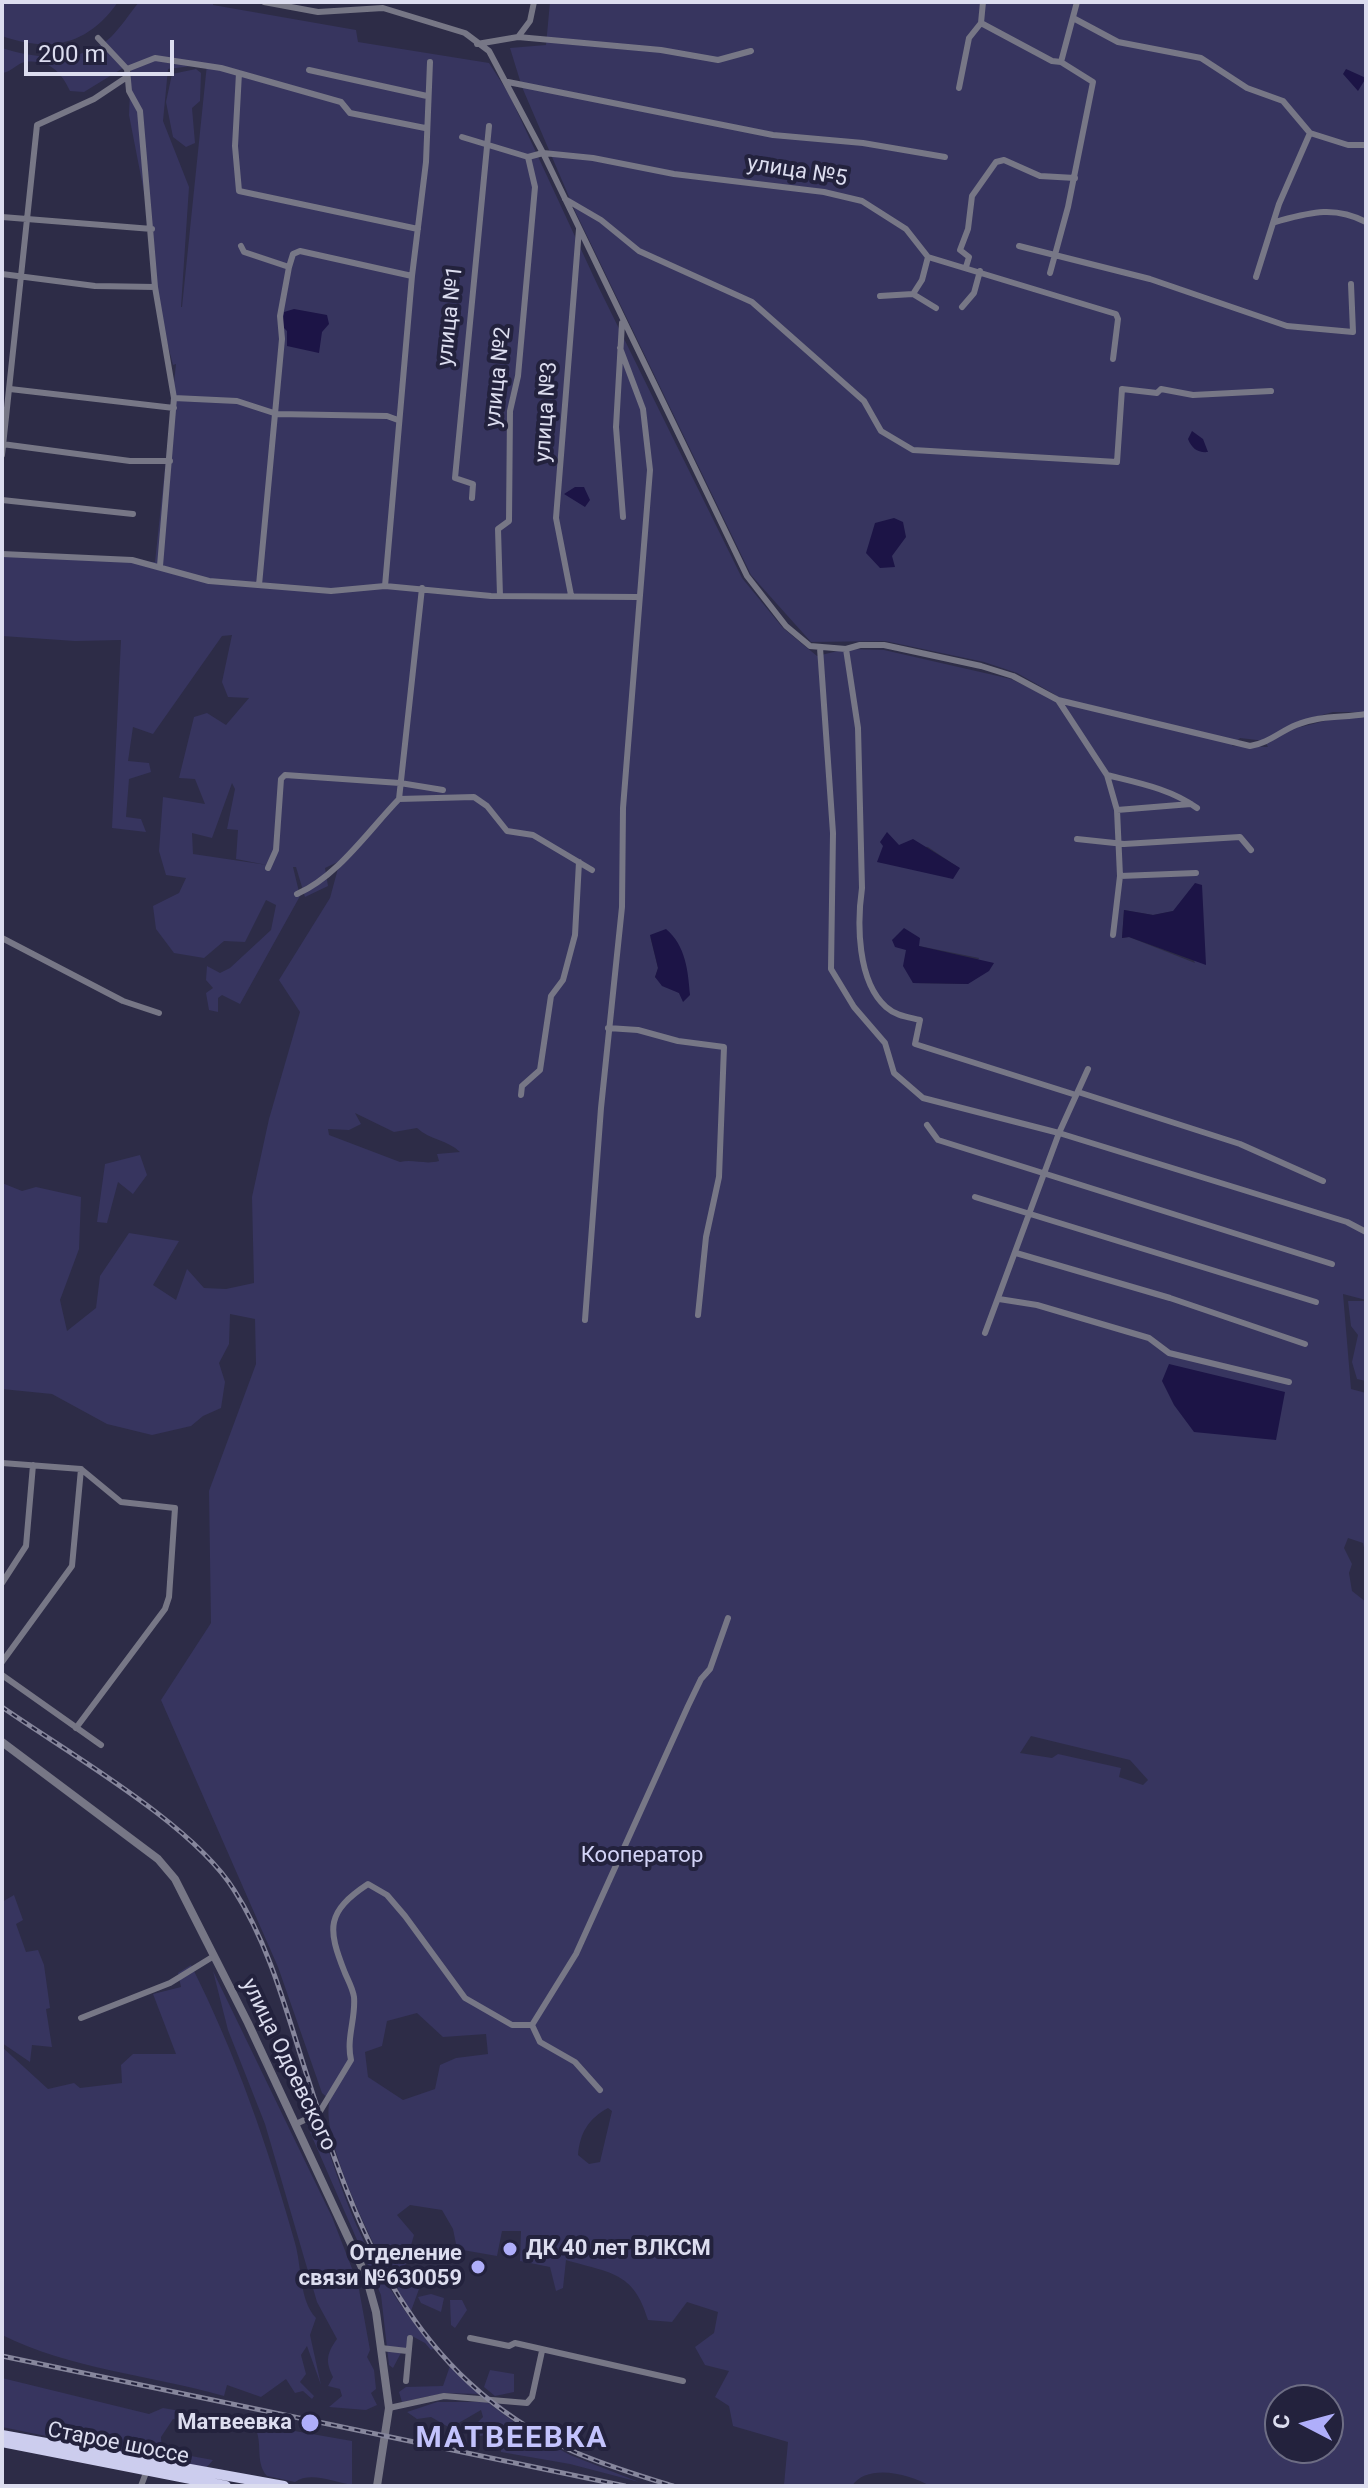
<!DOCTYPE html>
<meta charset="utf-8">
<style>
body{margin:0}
#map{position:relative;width:1368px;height:2488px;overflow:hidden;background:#2d2c47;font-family:Roboto,sans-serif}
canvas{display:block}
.frame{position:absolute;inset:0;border:4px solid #dcddef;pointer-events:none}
.north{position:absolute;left:1264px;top:2384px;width:80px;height:80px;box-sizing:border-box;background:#23223d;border:2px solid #6d6d84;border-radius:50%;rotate:276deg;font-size:22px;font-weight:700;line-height:32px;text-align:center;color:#dcddef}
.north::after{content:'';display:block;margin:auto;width:28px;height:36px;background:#afaefa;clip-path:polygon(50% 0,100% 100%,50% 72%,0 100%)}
.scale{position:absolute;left:24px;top:40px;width:150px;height:36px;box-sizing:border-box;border:4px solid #dcddef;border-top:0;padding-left:10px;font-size:24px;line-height:28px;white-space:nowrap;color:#dcddef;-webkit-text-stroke:6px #23223d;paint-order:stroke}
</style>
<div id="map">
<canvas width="1368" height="2488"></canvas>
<div class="frame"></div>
<div class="north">С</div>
<div class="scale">200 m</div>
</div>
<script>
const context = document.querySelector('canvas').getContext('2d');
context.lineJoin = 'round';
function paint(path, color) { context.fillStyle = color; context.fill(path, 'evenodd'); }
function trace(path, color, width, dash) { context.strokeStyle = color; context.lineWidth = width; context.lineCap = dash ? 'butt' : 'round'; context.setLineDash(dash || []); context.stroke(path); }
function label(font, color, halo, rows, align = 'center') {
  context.font = font + ' Roboto,sans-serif'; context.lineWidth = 8; context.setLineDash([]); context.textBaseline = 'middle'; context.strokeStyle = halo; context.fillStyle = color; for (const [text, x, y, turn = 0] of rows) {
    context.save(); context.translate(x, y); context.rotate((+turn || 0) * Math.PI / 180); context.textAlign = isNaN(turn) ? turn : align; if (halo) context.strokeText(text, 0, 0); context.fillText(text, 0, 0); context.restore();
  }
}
const green = new Path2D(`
 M2,2h116c-30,43 -68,51 -116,34z
 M139,2h74v3l143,25 2,12 131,21 20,31 89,192 144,292 41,50 34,28 29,-7 38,1 127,29 54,26 -11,-11 -37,-21 -33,-11 -99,-21 -74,1 -60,-67 -175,-362 -54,-126 -12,-39 36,-3 4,-43h816v710h-33l-36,10 4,5 31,-8 34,-2v583l-23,-6 8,95 15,4v164l-3,-14 -15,-5 -4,10 8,16 -3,9 3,18 14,11v884h-436c-20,-12 -63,-23 -78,0h-62l-6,-1 4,-43 -55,-16 -4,-20 -14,-9 14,-26 -24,-6 -10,-18 19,-14 4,-21 -31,-10 -15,20 -24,-2c-14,-49 -39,-47 -82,-60l-3,28 -7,3 -6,-24 -30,-6 1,-30h-19l-5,25 -40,-7 -4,-20 -11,-19 -32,-5 -13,10 17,20 -9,31 14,23 -8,22c-24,-35 -94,-173 -81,-211l-8,-7 -44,-126 -117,-267 50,-77 -2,-132 47,-127 -1,-45 -25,-5 -1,30 -10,19 6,19 -4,26 -18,8 -12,10 -39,9 -45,-11 -55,-30 -50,-5v-206l20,8 14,-4 45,10 -2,52 -19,51 7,31 29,-23 4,-32 29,-43 50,8 -26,44 23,15 11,-31 17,19 22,1 28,-6 -2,-86 17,-78 31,-107 -21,-32 51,-82 10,-37 -15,7 3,18 -23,11 -9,-30h-3l7,29 -60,108 -18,-9 -4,3v14l-9,-2 -3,-17 7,-5 -7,-8 1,-14 13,7 10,-5 41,-38 5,-25 -10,-5 -21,42 -21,-1 -20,17 -30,-5 -18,-24 -3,-23 26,-13 7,-15 -20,-3 -7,-24 4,-54 42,7 -10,-25 -16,-1 15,-61 13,-4 19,12 23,-27 -21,-1 -6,-15 10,-47 -10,1 -69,98 -20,-7 -5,34 21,2 2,9 -22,7 -3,38 15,2 5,13 -34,-4 9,-188 -46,1 -73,-5v-80l153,6 21,-198 -3,1 -22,-85v-52l-22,-113 2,-46 -3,-4 -44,27 -14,-1c-9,-19 -21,-32 -45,-29 -8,1 -13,10 -23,11v-25c33,11 81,16 109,-11 10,-10 19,-24 28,-35zM207,64l-25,243h-1l8,-120 -26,-66 5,-52zM1240,738l25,3 3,6 -36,-1zM232,783l3,6 -8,40 11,1 -2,29 31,6 -74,-11 -1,-21 20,5zM900,845l28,2 31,21 -81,-6 6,-16zM1124,910l29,5 20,-4 22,52 -66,-26 -7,1zM650,936l34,66 -5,-9 -24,-16 3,-9zM919,946l60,12 -11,26 -55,-1 -7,-33zM355,1113l39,19 23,-4c13,12 31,12 43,24l-23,2 2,7c-14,4 -25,-2 -39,1l-71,-27 -1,-6 21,1 12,-6zM1031,1736l99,24 18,20 -5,5 -24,-8 2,-9 -63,-14 -6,4 -32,-5zM417,2013l26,24 43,-3 2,20 -32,4 -16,7 -5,24 -32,11 -35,-23 -3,-25 17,-6 5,-25zM608,2108l4,3 -12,51 -11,2 -11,-9c2,-22 10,-36 30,-47zM1280,2400h48v48h-48z
 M196,69l5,4 -1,28 -8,7 3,35 -9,4 -13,-10 -7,-35 6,-28z
 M140,1155l7,20 -14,19 -15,-12 -11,41 -10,-1 8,-58z
 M1348,1301h18v80l-9,-2 -5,-17 6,-27 -7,-9z
 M14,1895l9,25 -7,4 10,28 12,-2 6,15 6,43 -4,1 6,38 -20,-2 -2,17 -28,-19v-141z
 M191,1965c44,87 78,184 104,278 7,24 4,57 21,75l-6,17 11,50 -14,-39 -6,9 5,19 -6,8 14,14 -2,3 -9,-8 -8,2 -9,-14 -25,18 -34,-12 -3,11c-73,-21 -154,-27 -222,-61v-288l46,42 26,-6 6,5 42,-5 -1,-18 12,-11h43l-23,-60 28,-7 -3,-14z
 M213,1971l119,246 26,67 12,66 -3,7 7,13 2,19 -5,4 6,12 -11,5 -37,-3 13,-11 -2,-7 -12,-3 5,-9c-8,-16 -6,-24 4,-38l-20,-37 -52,-178 -37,-94z
 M311,2117l8,4c29,92 52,152 115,227l-3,2 -6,-7 -15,-8 -3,14h-4l-10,19 -4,-3 -8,-70 -75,-172z
 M431,2294l13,4 -3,14 -20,-9 -3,-6z
 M450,2300h12l5,10 -12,18 -4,-3z
 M450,2366l30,28 -36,-1 -42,9 -3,-10 7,-5 37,-1z
 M490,2370l24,4v18l-19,4 -11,-9z
 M2,2378l147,36 14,-6 189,33v44c-17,-3 -42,-14 -57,-3l-28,-6c-13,-15 -3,-34 -13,-50l-22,3 -59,-10 -12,18 1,15 8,2 -2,7 -166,-34z
 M437,2402h50l41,30 42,23 69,27 -69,-18 -69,-12 1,-15 -7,-4 -20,4 -4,-8 12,-12 -2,-7 -31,18 -19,-11 -14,2 -10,-7z
 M180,2454l33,6 -6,7 -30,-4z`);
const water = new Path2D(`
 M1346,69l20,9 -8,13 -15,-17z
 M294,309l33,6 2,9 -7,8 -3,21 -32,-7v-15l-5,-5 2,-14z
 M1192,431l11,8 5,13c-10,1 -16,-3 -20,-13z
 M575,487h9l6,13 -5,7 -21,-13z
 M894,518l9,4 3,15 -14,19 3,11 -15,1 -14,-15 9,-30z
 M887,832l12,13 14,-6 47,29 -7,11 -76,-17 6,-16 -3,-4z
 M1195,883l7,2 4,80 -77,-28 -7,1 2,-28 29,5 20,-4z
 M904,928l16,10 -1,8 75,17 -5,8 -21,13 -55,-1 -10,-17 3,-16 -11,-3 -3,-7z
 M666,929c20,17 22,42 24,66l-7,7 -4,-9 -17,-7 -7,-9 3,-9 -8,-33z
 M1169,1364l116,28 -9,48 -82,-8 -20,-27 -12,-24z`);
const minor = new Path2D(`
 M264,2l54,10 65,-4 82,25 24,18 54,102 204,423 39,50 24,20 36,3 14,-4h24l97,21 32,10 45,24 192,46c19,-3 29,-14 46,-21 23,-10 46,-7 70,-11
 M1075,19l43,23 83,16 46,30 36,13 27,32 38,12h18
 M981,23l71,38 9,1
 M518,37l143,13 57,10 33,-9
 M98,38l29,31 2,22 11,20 15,176 19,111 -14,168
 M477,44l41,-7 12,-16 4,-19
 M127,69l28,-11 66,10 120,34 9,11 75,15
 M309,70l118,26
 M239,73l-4,73 4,45 179,38
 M508,82l265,53 90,8 82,14
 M959,88l10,-50 12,-15 2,-21
 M462,137l66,20 15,-4 50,5 81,16 150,18 38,9 44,28 22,28 188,57 2,5 -5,40
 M565,199l36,21 38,31 113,51 112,99 17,30 32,19 204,12 5,-73 35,4 4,-4 32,6 78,-4
 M2,217l150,12
 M1275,222c34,-9 58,-17 91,0
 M241,246l3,6 45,15 4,-13 7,-3 112,25
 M1019,246l131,33 137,47 66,6 -2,-48
 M966,267l3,-10 -9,-7 8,-21 4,-33 24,-34 8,-2 36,16 35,2
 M1050,273l18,-66 25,-125 -32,-20 16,-60
 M2,274l93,12 60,1
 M1256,277l23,-73 31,-71
 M913,294l23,14
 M880,296l33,-2 9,-14 6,-23
 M962,307l12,-14 6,-22
 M622,323l-6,104 7,90
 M10,389l164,19
 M174,398l63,3 40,13 110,2 11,4
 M2,444l128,17h40
 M2,455l35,-330 57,-26 33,-22
 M472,498l1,-14 -18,-6 34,-352
 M2,500l131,14
 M2,554l130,6 77,21 122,10 54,-5 106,10 146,1
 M259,585l23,-246 -2,-23 9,-49
 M385,586l27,-310 14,-114 4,-100
 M571,595l-15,-77 23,-289
 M500,596l-2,-67 11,-8 1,-110 8,-35 17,-189 -7,-30
 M820,648l13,185 -2,136 23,38 31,36 9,30 29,25 136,35 -74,200
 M846,649l12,79 4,160c-5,35 -5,93 24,119 10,9 22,10 34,13l-5,24 161,51
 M1058,700l49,75 10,35 3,66 -7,59
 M1107,775c32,8 64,14 90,33
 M399,799l23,-211
 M1117,810l74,-6
 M1077,839l47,5 116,-7 11,13
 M268,868l8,-18 5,-71 4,-4 115,8 43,7
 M1120,876l76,-3
 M297,894c41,-18 71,-63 102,-95l75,-2 13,9 20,25 26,4 59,35
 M2,938l121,63 36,12
 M608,1028l30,2 40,11 46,6 -5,130 -13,60 -8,78
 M1088,1069l-29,64 288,89 19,10
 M1078,1092l162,52 83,37
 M521,1095l1,-9 18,-16 11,-74 12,-16 12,-45 4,-73
 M927,1125l11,15 394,124
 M975,1197l341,105
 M1016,1253l154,45 135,46
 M999,1299l38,6 112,33 20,15 120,29
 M585,1320l16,-212 21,-201 1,-99 27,-338 -7,-61 -23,-61
 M2,1463l79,6 40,33 54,6 -6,89 -4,12 -89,119
 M2,1583l24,-37 7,-81
 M2,1662l70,-96 9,-97
 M2,1675l99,70
 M81,2018l89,-35 44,-27
 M532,2025l44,-71 112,-248 13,-27 9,-10 18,-51
 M296,2124l23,-11 32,-53c-5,-22 5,-42 3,-63 -1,-8 -6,-17 -9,-24 -18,-45 -19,-61 23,-89l19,11 18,21 60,82 47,27h20l8,17 35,20 25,28
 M470,2338l39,8 6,-3 168,38
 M381,2348l26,3
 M406,2381l4,-43
 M389,2408l55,-12 83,7 5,-6 10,-46
 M141,2486l6,-16`);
const tertiary = new Path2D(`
 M2,1742l156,117 17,20 73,144 118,253 10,36 13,96 -12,78`);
const trunk = new Path2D(`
 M2,2435l282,51
 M2,2442l224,44`);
const rail = new Path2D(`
 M2,1707c66,46 191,117 232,183 37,57 54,128 75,192 49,154 103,294 261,368 33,15 68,25 103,36
 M2,2356l623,130`);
const markers = [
 [510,2249,8,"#afaefa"],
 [478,2267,8,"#afaefa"],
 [310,2423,10,"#afaefa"]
];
const streetNames = [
 ["улица №5",797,172,9],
 ["улица №1",451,316,-84],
 ["улица №2",499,377,-84],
 ["улица №3",547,412,-86],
 ["улица Одоевского",288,2065,64],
 ["Старое шоссе",118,2444,11]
];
const parkNames = [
 ["Кооператор",642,1856]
];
const poiNames = [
 ["ДК 40 лет ВЛКСМ",526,2249,"left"],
 ["Отделение",462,2254],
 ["связи №630059",462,2279],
 ["Матвеевка",292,2423]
];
const districtNames = [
 ["МАТВЕЕВКА",512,2439]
];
paint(green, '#37355f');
paint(water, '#1c1446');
trace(minor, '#777786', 6);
trace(tertiary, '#777786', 8);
trace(trunk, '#cccdee', 10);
trace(rail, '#86869c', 5);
trace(rail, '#23223d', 2, [6]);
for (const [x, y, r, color] of markers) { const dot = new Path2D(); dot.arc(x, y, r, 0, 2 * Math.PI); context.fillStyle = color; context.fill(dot); trace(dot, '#23223d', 3); }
label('22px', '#dcddef', '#23223d', streetNames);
label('22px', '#d3d4f7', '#23223d', parkNames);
label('bold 22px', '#dcddef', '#23223d', poiNames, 'right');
context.letterSpacing = '2px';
label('bold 30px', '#c3c3fd', '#23223d', districtNames);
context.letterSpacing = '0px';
</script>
